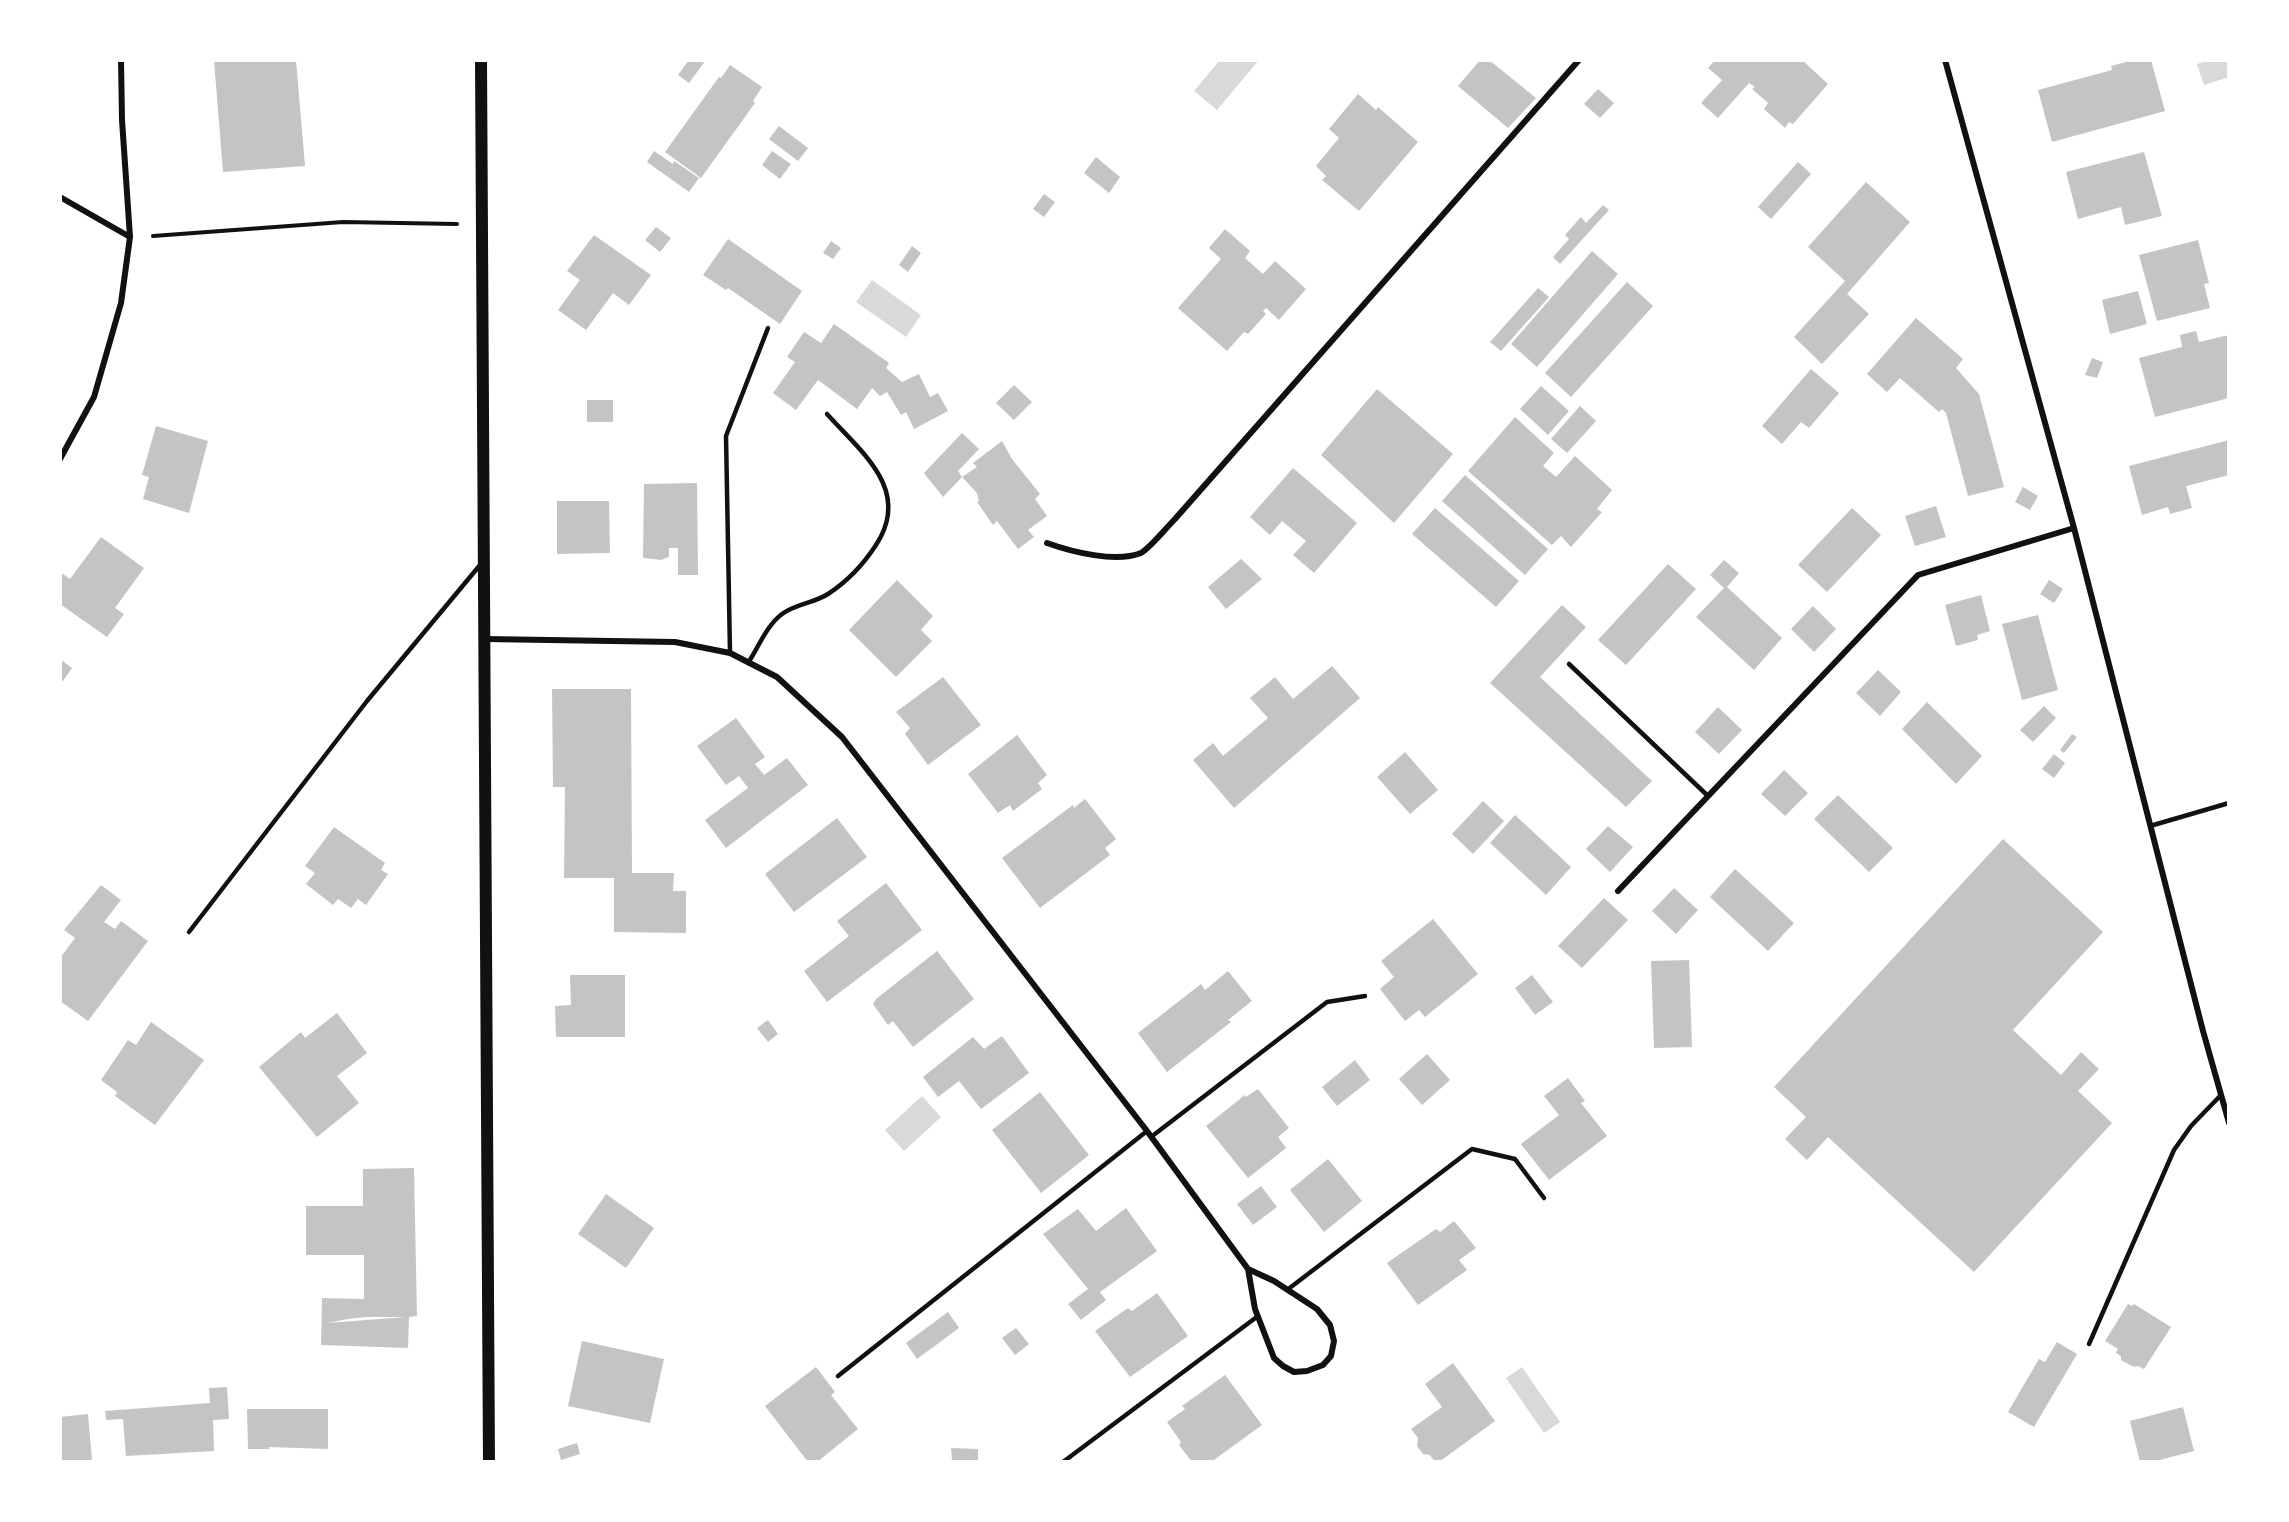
<!DOCTYPE html>
<style>
body{margin:0}
#map{position:relative;width:2289px;height:1522px;overflow:hidden;background:#fff;font-family:"PT Sans",sans-serif}
canvas{display:block}
.frame{position:absolute;inset:0;border:62px solid #fff;pointer-events:none}
</style>
<div id="map">
<canvas width="2289" height="1522"></canvas>
<div class="frame"></div>
</div>
<script>
const context = document.querySelector('canvas').getContext('2d');
context.lineJoin = 'round';
function paint(path, color) { context.fillStyle = color; context.fill(path, 'evenodd'); }
function trace(path, color, width, dash) { context.strokeStyle = color; context.lineWidth = width; context.lineCap = dash ? 'butt' : 'round'; context.setLineDash(dash || []); context.stroke(path); }
const water = new Path2D(`
 M1220,60h39l-42,50 -23,-19z
 M2210,60h19v17l-25,8 -7,-21z
 M872,280l49,35 -15,22 -50,-35z
 M922,1096l19,21 -37,34 -19,-21z
 M1522,1367l38,55 -16,11 -38,-55z`);
const building = new Path2D(`
 M214,60h82l9,106 -82,6z
 M689,60h17l-17,23 -11,-8z
 M1480,60h9l47,38 -28,30 -50,-42z
 M1715,60h87l26,24 -35,40 -4,-2 -4,6 -21,-19 4,-6 -16,-14 3,-2 -6,-4 -31,35 -17,-15 21,-23 -14,-12z
 M2134,60h17l14,51 -113,31 -14,-52 74,-20 -1,-4z
 M730,65l32,22 -9,14 2,2 -54,75 -36,-26 54,-75 2,1z
 M1598,89l16,14 -14,15 -16,-14z
 M1358,94l18,16 2,-3 40,35 -59,69 -37,-31 4,-4 -10,-10 23,-28 -10,-9z
 M779,126l29,22 -10,13 -29,-22z
 M654,151l19,13 1,-3 25,17 -10,14 -42,-30z
 M772,151l19,13 -11,15 -18,-14z
 M2144,152l18,64 -37,9 -4,-18 -43,12 -12,-47z
 M1096,157l24,20 -11,16 -25,-20z
 M1798,162l13,12 -40,45 -13,-12z
 M1866,182l44,40 -63,72 22,20 -47,50 -28,-27 51,-56 -37,-34z
 M1044,194l11,8 -11,15 -11,-8z
 M1603,205l6,5 -49,54 -7,-7 16,-18 -4,-4 16,-18 5,6z
 M656,227l15,11 -11,14 -15,-12z
 M1225,229l25,22 -5,7 18,16 12,-13 31,28 -27,31 -13,-12 -3,3 3,3 -18,20 -4,-2 -17,19 -49,-43 43,-49 -12,-11z
 M594,235l57,40 -22,30 -16,-12 -27,37 -28,-20 22,-30 -13,-9z
 M728,239l74,52 -22,33 -52,-36 -2,2 -23,-15z
 M2198,240l11,43 -5,1 6,24 -53,13 -18,-66z
 M831,241l10,7 -8,11 -10,-6z
 M912,246l9,7 -13,19 -9,-7z
 M1592,251l26,23 -81,93 -26,-23z
 M1627,282l26,24 -82,91 -26,-24z
 M1538,288l11,9 -48,54 -11,-9z
 M2138,291l9,33 -37,10 -8,-34z
 M1916,318l47,41 -7,9 23,26 25,93 -36,9 -22,-83 -4,-4 -3,3 -39,-34 -13,14 -20,-18z
 M834,324l55,39 -3,5 16,14 17,-8 11,23 8,-4 10,18 -34,18 -8,-17 -5,3 -14,-23 -7,4 -8,-8 -15,21 -39,-29 -22,30 -23,-17 22,-31 -8,-5 17,-25 17,11z
 M2196,331l3,11 30,-7v63l-74,19 -16,-59 43,-11 -2,-12z
 M2092,358l11,4 -6,16 -12,-3z
 M1811,369l28,24 -30,35 -8,-6 -19,22 -20,-18z
 M1014,385l18,17 -18,18 -18,-17z
 M1541,386l28,25 -21,24 -28,-26z
 M1377,389l76,65 -59,69 -73,-68z
 M587,400h26v22h-26z
 M1580,406l16,15 -29,32 -16,-14z
 M1515,417l39,36 -11,13 13,11 19,-21 37,34 -15,19 5,3 -31,35 -10,-11 -9,9 -84,-74z
 M156,426l52,15 -19,72 -46,-14 6,-22 -7,-2z
 M962,433l17,16 -21,22 4,6 15,-10 -4,-4 29,-22 10,18 28,35 -5,5 12,17 -19,14 6,7 -16,12 -21,-28 -4,4 -16,-23 2,-1 -2,-8 -15,-16 -19,20 -19,-24z
 M2229,440v35l-43,11 6,22 -22,6 -2,-7 -26,8 -13,-49z
 M1293,468l64,55 -43,50 -21,-18 13,-14 -24,-20 -12,14 -20,-18z
 M1465,475l83,74 -23,26 -83,-74z
 M697,483l1,92h-20v-27h-9v9l-8,3 -18,-2 1,-74z
 M2023,487l15,9 -8,14 -15,-8z
 M557,501h52l1,52 -53,1z
 M1936,506l10,31 -31,9 -10,-30z
 M1435,508l84,73 -23,26 -84,-73z
 M1852,508l29,27 -54,57 -29,-27z
 M101,537l43,31 -29,40 9,6 -17,23 -47,-33v-32l10,7z
 M1241,559l21,20 -36,30 -18,-22z
 M1724,560l15,13 -12,14 55,51 -28,32 -58,-53 28,-29 -14,-13z
 M1668,564l28,25 -70,76 -28,-25z
 M897,580l36,36 -12,14 11,11 -36,36 -47,-47z
 M2049,580l14,9 -9,14 -14,-9z
 M1981,595l9,36 -13,4 1,5 -22,6 -11,-41z
 M1562,605l24,22 -46,50 112,104 -26,26 -136,-124z
 M1813,606l23,23 -22,23 -23,-23z
 M2038,615l20,75 -36,10 -20,-76z
 M60,659l12,9 -12,17z
 M1332,666l28,32 -126,110 -41,-48 20,-17 10,13 45,-38 -18,-20 25,-21 18,22z
 M1878,670l23,22 -21,24 -24,-23z
 M943,677l38,48 -53,40 -23,-31 5,-6 -14,-16z
 M552,689h79l1,184h42l-1,18h13v42l-72,-1v-54h-50l1,-91h-12z
 M1927,702l55,54 -26,28 -54,-55z
 M2044,706l12,12 -23,24 -13,-12z
 M1718,707l24,23 -23,24 -24,-22z
 M736,718l29,39 -10,7 9,11 23,-17 21,27 -82,63 -21,-28 43,-32 -9,-12 -13,9 -29,-39z
 M2072,734l5,3 -13,16 -4,-3z
 M1017,735l30,40 -9,8 4,6 -29,22 -3,-6 -12,8 -30,-39z
 M1405,752l33,38 -28,24 -33,-37z
 M2054,754l11,9 -11,15 -12,-9z
 M1784,770l24,23 -23,23 -24,-22z
 M1838,795l55,53 -24,24 -55,-53z
 M1085,799l31,40 -11,9 5,7 -70,53 -38,-50 71,-53 1,3z
 M1483,801l21,20 -31,33 -21,-20z
 M1515,815l56,52 -25,28 -56,-52z
 M837,818l30,39 -73,55 -29,-38z
 M1608,826l25,21 -23,25 -24,-23z
 M334,827l51,36 -4,7 7,4 -22,31 -8,-6 -7,9 -13,-9 -5,6 -27,-21 9,-11 -10,-7z
 M2003,839l100,93 -90,98 48,45 20,-23 18,17 -21,22 34,32 -138,149 -146,-135 -21,23 -22,-21 21,-22 -32,-30z
 M1735,869l59,54 -26,28 -58,-54z
 M886,883l36,47 -95,72 -23,-31 45,-35 -12,-15z
 M101,885l20,15 -17,22 11,7 6,-8 27,20 -60,80 -28,-20v-43l15,-20 -11,-8z
 M1674,888l24,22 -22,24 -24,-23z
 M1604,898l24,22 -46,48 -24,-22z
 M1433,919l45,55 -53,43 -6,-7 -14,11 -25,-32 14,-12 -13,-16z
 M937,951l37,48 -61,48 -20,-26 -5,4 -15,-21 3,-5z
 M1689,960l3,87 -38,1 -3,-87z
 M1228,971l24,30 -24,19 3,2 -64,50 -29,-39 63,-49 4,6z
 M570,975h55v62h-69l-1,-31 16,-1z
 M1532,975l21,27 -18,13 -20,-27z
 M337,1013l30,40 -30,23 22,27 -42,34 -58,-70 42,-35 4,6z
 M768,1020l10,14 -10,8 -11,-14z
 M151,1022l53,38 -49,65 -40,-29 2,-4 -16,-12 27,-40 8,5z
 M1002,1036l27,37 -48,36 -22,-28 -21,16 -15,-20 50,-40 11,12z
 M1427,1054l23,26 -28,25 -23,-26z
 M1355,1060l15,20 -33,26 -15,-19z
 M1568,1078l17,23 -4,2 26,33 -58,44 -28,-36 38,-29 -15,-19z
 M1258,1089l31,39 -11,9 8,11 -38,30 -42,-52 39,-31 1,2z
 M1040,1092l49,63 -48,38 -49,-63z
 M1328,1159l34,42 -38,31 -34,-42z
 M414,1168l3,148 -8,1 -1,31 -87,-3 1,-47 42,1v-44h-58v-49h57v-37zM366,1317h40l-79,6 21,-4z
 M1261,1186l16,21 -24,18 -16,-21z
 M606,1194l48,34 -28,40 -48,-34z
 M1126,1208l31,43 -57,41 6,8 -25,20 -13,-16 20,-15 -45,-55 35,-25 18,22z
 M1454,1221l22,27 -17,12 8,10 -49,35 -31,-42 49,-34 4,3z
 M1157,1293l31,43 -58,41 -35,-46 33,-23 4,3z
 M2128,1304l4,2 2,-2 37,23 -27,42 -6,-3 -4,1 -13,-7v-4l-5,-3 2,-4 -13,-8z
 M948,1312l11,16 -42,31 -11,-16z
 M1016,1328l13,16 -14,11 -13,-17z
 M582,1341l82,18 -14,64 -82,-17z
 M2057,1342l20,12 -43,73 -26,-15 31,-53 6,3z
 M1453,1363l42,58 -56,41h-4l-5,-7 -7,-1 -6,-8 1,-8 -7,-9 31,-22 -17,-23z
 M816,1367l19,25 -4,3 27,34 -41,33h-9l-43,-56z
 M1225,1375l37,50 -51,37h-19l-13,-17 2,-3 -14,-20 18,-13 -3,-3z
 M227,1387l2,32 -16,1 1,31 -88,5 -3,-37 -17,1 -1,-9 105,-8 -1,-15z
 M2183,1407l11,44 -42,11h-12l-10,-41z
 M247,1409h81v40l-59,-2v2h-21z
 M88,1414l4,46 -32,1v-44z
 M577,1443l3,11 -19,6 -3,-11z
 M951,1448l27,1v13h-29v-2h3z`);
const path = new Path2D(`
 M153,236l190,-14 114,2`);
const service = new Path2D(`
 M730,653l-4,-217 42,-108
 M748,663c10,-15 19,-38 34,-49 14,-10 32,-11 46,-20 20,-13 35,-29 48,-49 36,-55 -14,-92 -49,-131
 M1569,664l139,132
 M2150,826l79,-23
 M189,932l178,-231 113,-136
 M1151,1137l176,-135 38,-6
 M1287,1290l185,-141 43,10 29,39
 M2089,1344l85,-194 17,-24 30,-31
 M838,1376l309,-245
 M1063,1462l195,-146`);
const minor = new Path2D(`
 M1945,60l129,468 129,503 26,92
 M60,197l70,40
 M60,459l34,-62 27,-94 9,-66 -8,-117 -1,-60
 M1047,543c25,9 69,20 94,10 9,-5 26,-26 34,-34l404,-459
 M485,639l190,3 55,11 47,24 65,60 305,394 101,138 7,40 19,49 9,8 11,6 13,-1 16,-6 8,-9 3,-15 -4,-16 -13,-16 -43,-28 -26,-12
 M1618,891l300,-316 156,-47`);
const secondary = new Path2D(`
 M481,60l8,1402`);
paint(water, '#d9d9d9');
paint(building, '#c4c4c4');
trace(path, '#111', 4);
trace(service, '#111', 4.5);
trace(minor, '#111', 6);
trace(secondary, '#111', 12);
</script>
